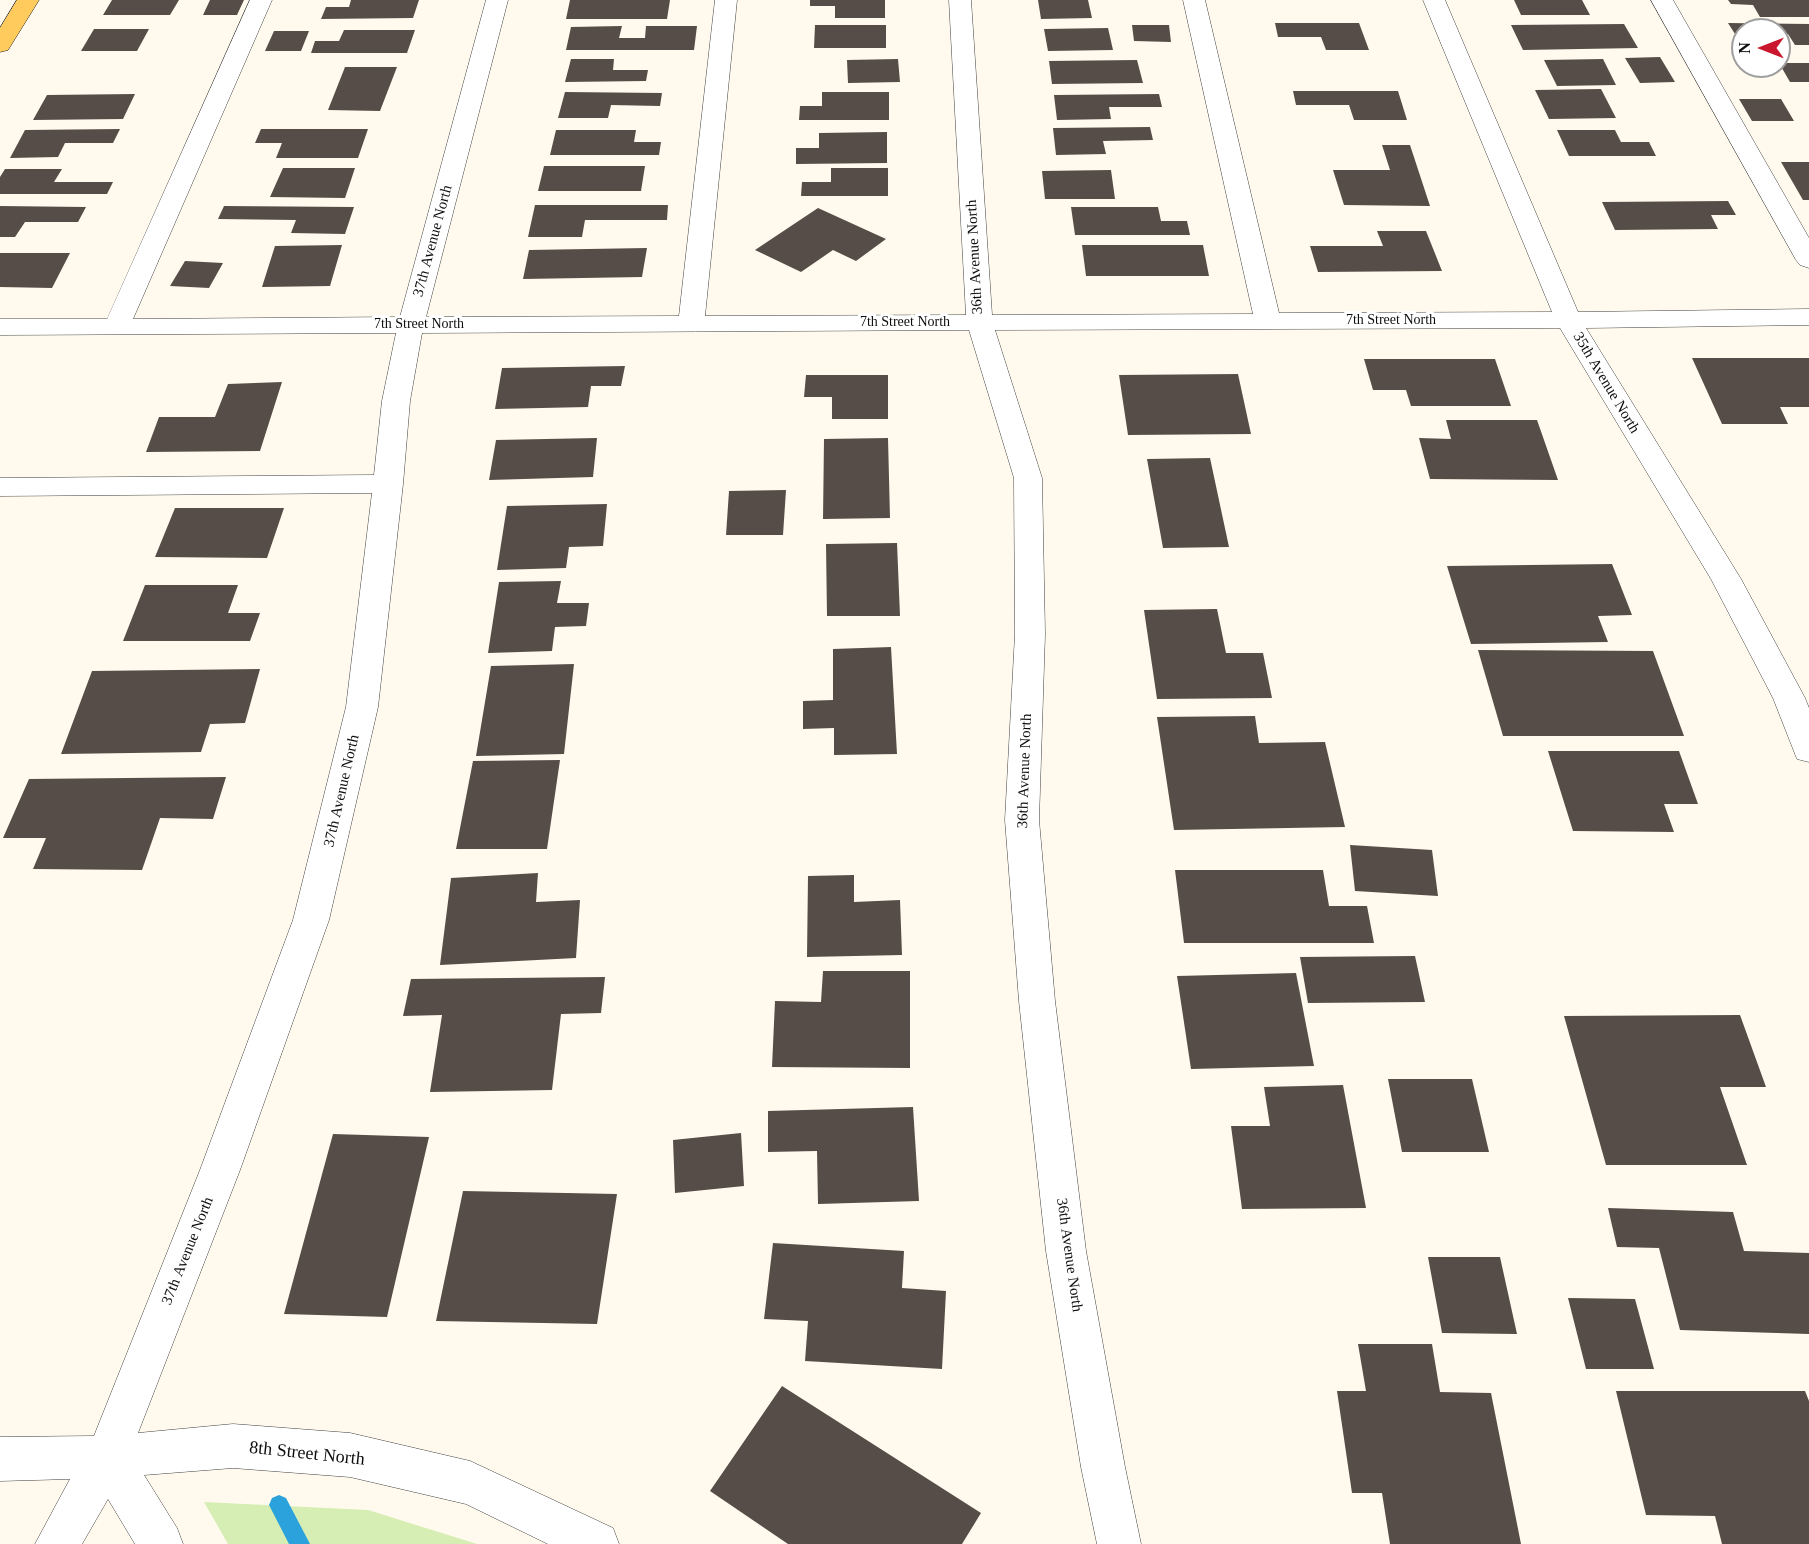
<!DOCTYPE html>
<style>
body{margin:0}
#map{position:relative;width:1809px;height:1544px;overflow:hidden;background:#fffaed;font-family:"Times New Roman",serif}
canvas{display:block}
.north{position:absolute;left:1731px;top:18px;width:60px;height:60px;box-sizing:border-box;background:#fff;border:2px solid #9e9e9e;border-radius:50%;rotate:270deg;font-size:16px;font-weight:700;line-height:24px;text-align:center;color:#0d0d0d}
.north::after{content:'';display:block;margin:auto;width:21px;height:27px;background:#cb172d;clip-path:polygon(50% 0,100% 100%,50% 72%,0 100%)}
</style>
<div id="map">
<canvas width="1809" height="1544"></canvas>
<div class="north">N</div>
</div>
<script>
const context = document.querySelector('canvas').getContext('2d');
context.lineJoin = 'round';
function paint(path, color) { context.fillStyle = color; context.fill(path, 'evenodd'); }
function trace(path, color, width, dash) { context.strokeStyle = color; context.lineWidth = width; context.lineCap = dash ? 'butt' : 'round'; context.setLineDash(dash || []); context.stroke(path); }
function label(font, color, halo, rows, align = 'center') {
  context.font = font + ' "Times New Roman",serif'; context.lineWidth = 6; context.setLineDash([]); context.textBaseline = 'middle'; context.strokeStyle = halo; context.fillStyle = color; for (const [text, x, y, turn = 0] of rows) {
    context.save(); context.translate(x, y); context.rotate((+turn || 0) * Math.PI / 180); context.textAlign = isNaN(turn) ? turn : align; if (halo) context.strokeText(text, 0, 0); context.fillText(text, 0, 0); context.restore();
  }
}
const green = new Path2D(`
 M204,1502l164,8 109,34h-249z`);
const stream = new Path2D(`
 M279,1495l7,3 24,46h-21l-20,-39 3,-7z`);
const building = new Path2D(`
 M112,0h67l-9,15h-67z
 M210,0h34l-7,15h-34z
 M351,0h68l-6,18 -92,1 5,-12h23z
 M570,0h100l-3,19h-101z
 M810,0h75v18h-50v-12h-25z
 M1038,0h50l4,18 -51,1z
 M1514,0h68l8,15h-69z
 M1728,0h81v17h-49l-7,-12 -22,-1z
 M1275,23h84l10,27h-43l-5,-13h-43z
 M1728,23l81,1v21h-14l-7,-11h-9v-4h-36v4h-8z
 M1624,24l14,24 -115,2 -12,-25z
 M815,25h71v23h-72z
 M1132,25h37l2,17 -37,-1z
 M622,26l-3,12h26l1,-12h51l-3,24h-128l5,-23z
 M1108,28l5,22 -65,1 -4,-22z
 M94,29h55l-12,22h-56z
 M344,30h71l-8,23h-96l4,-12h24z
 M274,31h35l-8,20h-36z
 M1660,57l15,25 -35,1 -15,-25z
 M571,59h43l-1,11h35l-2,11 -81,1z
 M898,59l2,23 -52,1 -1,-23z
 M1603,59l13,26 -59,1 -13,-26z
 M1137,60l6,23 -91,1 -3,-23z
 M1779,63h30v19h-19z
 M345,67h52l-17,44 -52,-1z
 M1601,89l15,29 -67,1 -14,-29z
 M1293,91h105l9,29h-53l-5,-15h-53z
 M565,92l97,1 -2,13 -49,-1 -3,13h-50z
 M822,92h67v28h-90l1,-14h22z
 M135,94l-12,25 -90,1 14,-25z
 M1159,94l3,13h-53l2,12 -54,1 -3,-25z
 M1739,99h42l13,22h-42z
 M1150,127l3,13 -50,1 3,13 -50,1 -3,-27z
 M120,129l-7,14h-48l-7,14 -48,1 15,-28z
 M261,129h107l-10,29h-82l6,-15h-27z
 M556,130h80l-2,12h27l-2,13h-109z
 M1557,130h58l6,12h28l7,14h-87z
 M887,132v31l-91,1v-16h23v-15z
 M1382,145h28l20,61 -86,-1 -11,-35h57z
 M1781,162h28v38h-6z
 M544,166h101l-4,25h-103z
 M283,168h72l-10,30 -75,-1z
 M831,168h57v28h-87l1,-14h29z
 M5,169h57l-8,13h59l-6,12h-107v-17z
 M1111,170l4,29h-70l-3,-28z
 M1728,201l8,14h-25l7,14 -103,1 -13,-28z
 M535,205h133l-1,15h-82l-3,17h-54z
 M0,206l86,1 -8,15h-53l-10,15h-15z
 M224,206l130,1 -9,27 -54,-1 5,-13 -78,-1z
 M1071,207h87l3,14h26l3,14h-115z
 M818,208l68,31 -30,22 -23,-11 -32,22 -46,-22z
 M1377,231h49l16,40 -124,1 -8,-26h73z
 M342,245l-12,41 -68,1 13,-41z
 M1082,245h121l6,31h-123z
 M647,248l-5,29 -119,2 6,-29z
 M0,253h70l-18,35 -52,-1z
 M185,261l38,2 -14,25 -39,-2z
 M1692,358h117v49h-29l8,17h-66z
 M1364,359h131l16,47h-100l-5,-16h-33z
 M625,366l-4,20h-30l-3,21 -93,2 7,-41z
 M1238,374l13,60 -123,1 -9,-60z
 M806,375h82v44h-56v-22h-28z
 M282,382l-22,69 -114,1 13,-35h56l13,-33z
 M1446,420h91l21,60 -128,-1 -11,-41 32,1z
 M597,438l-4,39 -104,3 7,-40z
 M888,438l2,80 -67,1 1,-80z
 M1210,458l19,89 -66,1 -16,-89z
 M786,490l-3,45h-57l3,-44z
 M607,504l-4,42 -34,1 -3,21 -69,2 10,-64z
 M175,508h109l-17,50 -112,-1z
 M897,543l3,73h-73l-1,-72z
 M1612,564l20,51 -34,1 10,26 -137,2 -24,-78z
 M561,581l-4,22h32l-3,23 -31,1 -3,24 -64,2 11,-71z
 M145,585h93l-10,28h32l-10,28h-127z
 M1217,609l9,44h37l9,45 -115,1 -13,-89z
 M891,647l6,107 -63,1v-27l-31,1v-28l30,-1v-51z
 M1478,650l175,1 31,85h-181z
 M574,664l-10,90 -88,2 15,-90z
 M260,669l-15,54 -35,1 -9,28 -140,2 31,-83z
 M1255,716l4,27 66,-1 20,85 -171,3 -17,-113z
 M1548,751h131l19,53h-34l10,28 -101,-1z
 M560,760l-13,89h-91l17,-88z
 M226,777l-13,42 -53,-1 -18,52 -109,-1 13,-31h-43l26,-59z
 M1350,845l82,5 6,46 -83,-5z
 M1175,870h148l6,36h38l7,37h-190z
 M538,873l-2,29 44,-2 -4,58 -136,7 11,-87z
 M854,875v27l46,-2 2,55 -95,2 1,-81z
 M1415,956l10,46 -117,1 -8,-46z
 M823,971h87v97l-138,-1 3,-66 46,1z
 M1296,973l18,93 -123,3 -14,-93z
 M605,977l-4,36 -40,1 -9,76 -122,2 12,-77 -39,1 8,-37z
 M1740,1015l26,72h-46l27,78h-141l-42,-149z
 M1388,1079h84l17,73h-87z
 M1343,1085l23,123 -124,1 -11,-83h39l-6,-39z
 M913,1107l6,94 -101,3 -1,-53 -49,1v-41z
 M741,1133l3,53 -69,7 -2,-53z
 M333,1134l96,3 -42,180 -103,-3z
 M463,1191l154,3 -20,130 -161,-3z
 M1608,1208l125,4 11,39 65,2v81l-129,-4 -21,-82 -42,-1z
 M773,1243l131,8 -2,37 44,3 -4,78 -137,-8 3,-40 -44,-2z
 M1428,1257h72l17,77 -75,-1z
 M1568,1298l67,1 19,70h-68z
 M1358,1344h74l8,48 51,1 30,151h-131l-8,-51h-30l-15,-102h29z
 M782,1386l199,127 -19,31h-174l-78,-53z
 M1616,1391h189l4,10v143h-87l-7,-28 -69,-1z`);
const minor = new Path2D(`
 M250,0h22l-139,319 267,-2 86,-317h22l-82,317 253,-1 36,-316h22l-32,316 261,-1 -17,-315h22l21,315 261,-1 -70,-314h22l74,313 273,-1 -129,-312h22l133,312 231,-3v16l-223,3 155,251 64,119 4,10v54l-12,-3 -24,-61 -62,-119 -151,-251 -565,2 47,148 3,156 -6,186 16,181 31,250 39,216 16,77h-44l-16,-77 -35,-216 -27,-250 -14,-181 10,-186 -1,-156 -45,-148 -547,3 -12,68 -7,83 -25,223 -49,213 -89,250 -102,263 95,-9 117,9 120,28 143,67 6,16h-71l-82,-40 -116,-27 -117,-9 -89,7 33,53 6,16h-48l-27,-45 -26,45h-47l35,-65 -70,2v-44l94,-1 106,-266 93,-250 53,-213 26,-214 -372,3v-18l374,-3 8,-74 14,-68 -396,2v-16h107z
 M1651,0h22l136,238v30l-9,-3 -4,-5z`);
const major = new Path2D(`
 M17,0h22l-31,50 -8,2v-24z`);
const farStreetnames = [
 ["7th Street North",1391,320],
 ["7th Street North",905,322],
 ["7th Street North",419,324]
];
const streetNames = [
 ["37th Avenue North",433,241,-75],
 ["36th Avenue North",975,257,-93],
 ["35th Avenue North",1606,383,59],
 ["36th Avenue North",1025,771,-88],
 ["37th Avenue North",342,791,-77],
 ["37th Avenue North",188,1251,-68],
 ["36th Avenue North",1069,1255,82]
];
const nearStreetnames = [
 ["8th Street North",307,1454,6]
];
paint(green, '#d6eeb3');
paint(stream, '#2ba2db');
paint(building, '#574d48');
trace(minor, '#404040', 1);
trace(major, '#1e1e1e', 1);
paint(minor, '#fff');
paint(major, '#ffcb5d');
label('14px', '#0d0d0d', '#fff', farStreetnames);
label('15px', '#0d0d0d', '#fff', streetNames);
label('18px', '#0d0d0d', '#fff', nearStreetnames);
</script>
